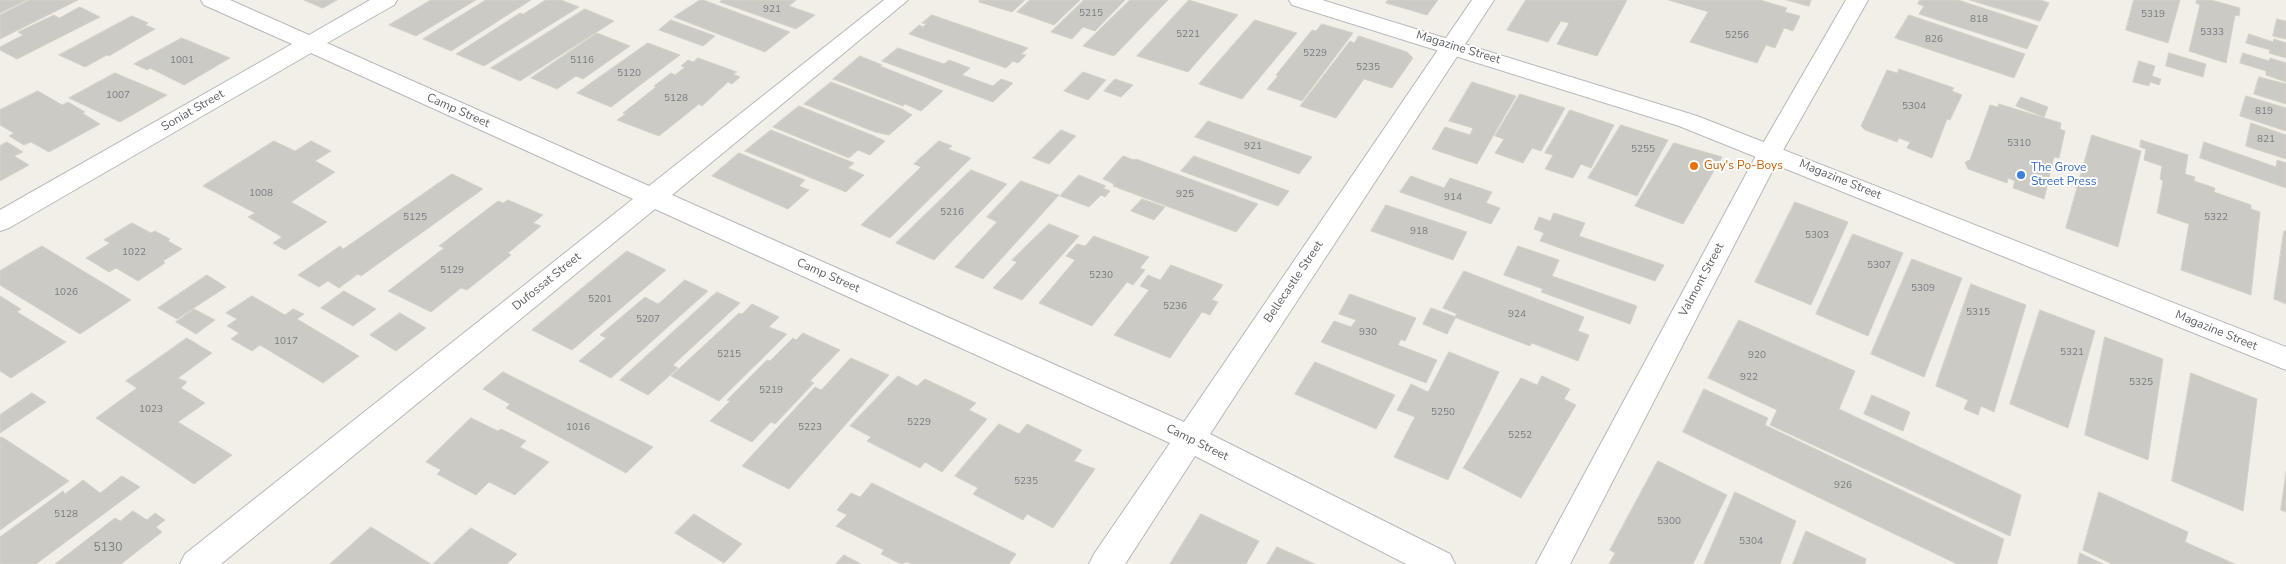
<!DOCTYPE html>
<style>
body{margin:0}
canvas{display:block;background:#f1efe8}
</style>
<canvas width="2286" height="564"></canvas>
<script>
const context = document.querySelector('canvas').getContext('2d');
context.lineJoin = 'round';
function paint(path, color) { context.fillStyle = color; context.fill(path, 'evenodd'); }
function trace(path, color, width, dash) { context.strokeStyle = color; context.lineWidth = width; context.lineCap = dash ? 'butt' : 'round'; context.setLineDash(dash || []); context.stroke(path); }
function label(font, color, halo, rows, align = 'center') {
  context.font = font + ' "Nunito Sans",sans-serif'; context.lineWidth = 4; context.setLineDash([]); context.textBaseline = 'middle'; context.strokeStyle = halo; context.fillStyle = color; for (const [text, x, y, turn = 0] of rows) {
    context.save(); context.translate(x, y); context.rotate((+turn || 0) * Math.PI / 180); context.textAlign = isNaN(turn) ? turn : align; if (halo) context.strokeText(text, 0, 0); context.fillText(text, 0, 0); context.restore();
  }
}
const building = new Path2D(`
 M0,0h27l-27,13z
 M30,0h48l-78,39v-24z
 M304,0h33l-14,8z
 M431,0h45l-60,36 -27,-11z
 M486,0h45l-80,51 -28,-12z
 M546,0h15l18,7 -95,59 -28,-12 64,-41 3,1z
 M700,0h3l87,32 -25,20 -91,-35z
 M722,0h74l-7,6 26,9 -19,14 -76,-27z
 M980,0h45l-13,12 -33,-10z
 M1030,0h50l-26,25 -37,-13z
 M1084,0h41l-30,31 -12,-4 -11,12 -21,-7z
 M1130,0h38l-54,56 -31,-10z
 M1189,0l49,15 -50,57 -51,-16z
 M1388,0h50l-11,15 -41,-12z
 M1526,0h101l-30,56 -40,-12 12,-21 -8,-2 -13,21 -41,-12z
 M1669,0h91l27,8 -2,4 15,4 -7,15 -9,-3 -9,20 -9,-3 -9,18 -67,-21 18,-30z
 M1787,0h24l-2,6z
 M1920,0h38l80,26 -11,23 -108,-35 5,-8 -6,-2z
 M1970,0h70l9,3 -9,18z
 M2134,0h46l-12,43 -42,-13z
 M2197,0h14l29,8 -1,8 -4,-1 -9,48 -37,-12 11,-46 -4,-2z
 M80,7l20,10 -83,42 -17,-9v-3l23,-12 -5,-3 36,-17 5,3z
 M585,9l29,12 -94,60 -29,-13z
 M932,15l96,33 -7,6 5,1 -8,8 -5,-2 -7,7 -97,-34 10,-9 4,2 3,-3 -4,-1z
 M1909,15l116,39 -11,24 -119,-40z
 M132,16l16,7 -3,2 10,4 -46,27 -2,-1 -22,12 -26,-12z
 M2277,19l9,2v18l-13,-3z
 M671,20l44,16 -12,10 -44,-16z
 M1255,20l42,13 -55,66 -43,-15z
 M1322,24l31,9 -51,68 -35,-12 11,-13 -2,-1 36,-45 4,1z
 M597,33l33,13 -47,33 -7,-3 -19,13 -26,-11z
 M2249,34l24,8 1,-3 12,4v15l-17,-5 1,-3 -24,-7z
 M1359,36l48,16 6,6 -21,30 -28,-9 -28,39 -36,-12 50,-65 4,2z
 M182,38l48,20 -46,27 -34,-17 -3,2 -13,-6z
 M648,43l32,12 -69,52 -34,-14z
 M898,48l46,16 5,-4 21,8 -8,7 31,11 8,-7 12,4 -20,19 -111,-41z
 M2169,53l37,11 -3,13 -37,-11z
 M2243,53l26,8 1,-3 16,5v19l-20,-7v-4l-26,-8z
 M860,56l22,9 -2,1 63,25 -22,20 -16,-7 -2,2 -70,-27z
 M698,58l39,14 -4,2 7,3 -8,7 -4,-2 -26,24 -3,-2 -40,32 -42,-16 9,-6 -3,-1 33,-26 -2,-1 17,-13 4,2 10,-8 -4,-1 7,-6 5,2z
 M2139,61l16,5 -3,10 9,3 -2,6 -9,-3 -1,4 -16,-4z
 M1899,69l55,19 -2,3 10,4 -12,25 -3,-1 -15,39 -25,-10 3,-6 -11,-4 -2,4 -32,-12 -4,-4 26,-56 10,3z
 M1083,72l23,8 -18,20 -24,-9z
 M115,73l38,16 14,6 -47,27 -51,-24z
 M2259,77l27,7v20l-32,-10z
 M1115,79l18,6 -12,12 -17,-6z
 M831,82l71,27 10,6 -23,20 -14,-3 -71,-28z
 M1472,82l44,14 -39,68 -45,-15 13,-22 25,8 3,-7 -24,-7z
 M38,91l24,14 6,-3 17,10 -3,1 18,11 -51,28 -18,-10 -7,3 -15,-9 5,-3 -14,-8v-15z
 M1520,94l45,14 -24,43 -9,-3 -9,15 -28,-10 9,-14 -9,-3z
 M2246,96l40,12v23l-46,-15z
 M2021,97l27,10 -4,10 -28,-11z
 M1999,104l62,19 -1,6 5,2 -6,27 -5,-1 -10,42 -31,-11 2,-7 -7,-3 -1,5 -39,-14 -3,-7 5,-2 20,-55 8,2z
 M799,106l75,30 11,5 -15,14 -12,-5 -9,8 -76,-31z
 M1570,110l44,15 -23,43 -10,-4 -8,14 -28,-9 8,-14 -8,-2z
 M1208,121l104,36 -13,17 -104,-37z
 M2251,123l35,12v24l-40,-13z
 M1621,125l47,15 -31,56 -49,-18z
 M771,130l83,33 -6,5 16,7 -18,17 -101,-41z
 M1061,130l15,6 -27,28 -16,-6z
 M2092,135l49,16 -23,96 -52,-19z
 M2141,140l47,15 -3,19 10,3 -1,4 21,7 -1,4 37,13v4l9,3 -9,83 -70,-25 8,-46 -32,-11 6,-32 -3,-2 2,-13 -18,-6 2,-11 -6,-2z
 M274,141l21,10 16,-10 20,10 -16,10 20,11 -44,30 36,20 -42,28 -12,-7 9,-6 -34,-20 7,-4 -52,-27z
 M939,141l13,5 -4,3 23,9 -81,80 -29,-13 60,-58 -7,-3z
 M7,142l16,10 -9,4 15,9 -29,16v-35z
 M2204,142l72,25 1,-7 9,3v25l-86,-30z
 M1674,143l48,14 -39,67 -48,-18z
 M739,153l66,27 -6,6 10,4 -21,19 -76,-33z
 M1123,156l11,4 2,-1 122,45 -22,28 -123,-46 1,-2 -11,-5z
 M1194,156l95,35 -11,15 -97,-35z
 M971,170l36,14 -73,76 -38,-17z
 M452,174l31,15 -122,87 -3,-2 -19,14 -11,-7 -9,6 -21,-12 42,-29 3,3z
 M1079,175l27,11 -3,2 7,3 -5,6 -4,-2 -12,12 -29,-11z
 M1411,176l33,12 6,-10 42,14 -6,11 14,5 -9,16 -91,-32z
 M1021,181l38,14 -76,84 -28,-12 42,-45 -10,-5z
 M1142,199l23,8 -11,13 -23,-9z
 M508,200l35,15 -10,8 8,3 -33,27 3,2 -44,35 -6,-2 -30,24 -43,-21 56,-43 -5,-2 59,-45 5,2z
 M1795,202l53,20 -37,83 -56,-23z
 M1386,205l81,27 -14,28 -82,-29z
 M1554,213l31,10 -6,13 85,29 -9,16 -115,-40 4,-8 -10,-4 5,-12 11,4z
 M132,223l19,10 4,-2 15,8 -2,2 14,8 -19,12 2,2 -27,18 -22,-13 -7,4 -23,-14 24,-15 -6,-3z
 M1049,224l30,12 -57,64 -29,-12 24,-26 -5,-2z
 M2284,231h2v73l-12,-5z
 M1853,234l50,19 -35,83 -52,-22z
 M1094,236l55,21 -9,11 5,2 -12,15 -6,-3 -35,44 -53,-23 36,-43 -9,-4 11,-12 8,2z
 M42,246l89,54 -51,34 -80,-49v-14z
 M1518,246l41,14 -7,16 85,30 -7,18 -89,-32 2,-3 -39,-14z
 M627,251l39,19 -94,80 -40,-20z
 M1912,259l50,19 -38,99 -53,-23z
 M1171,265l52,20 -11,15 6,2 -8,13 -8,-3 -32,46 -56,-23 35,-45 -9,-4 8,-11 12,5z
 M1464,271l120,46 -6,14 11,4 -11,26 -46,-18 -2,3 -76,-29 3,-3 -14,-6z
 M207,275l19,12 -49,32 -19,-11z
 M685,280l23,11 -97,87 -32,-17 27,-23 -6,-3 45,-38 13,7z
 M1971,284l55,21 -32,107 -13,-6 -3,9 -14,-6 4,-9 -32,-14z
 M344,291l32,18 -23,17 -32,-18z
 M717,292l23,11 -67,62 5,3 -30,27 -28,-15z
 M1350,294l66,24 -11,23 -4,-2 -3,6 39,15 -11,23 -105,-41 13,-21 17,6 5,-7 -17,-6z
 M0,296l21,13 -4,3 49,30 -55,36 -11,-7z
 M252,296l33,19 8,-6 11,5 -7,5 62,37 -36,27 -63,-38 -8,6 -21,-12 8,-6 -12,-7 10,-7 -11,-6z
 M752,304l27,13 -10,10 18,7 -68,67 -48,-25 68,-63 3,1z
 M1431,308l25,9 -9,17 -24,-10z
 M194,309l21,11 -19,14 -20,-12z
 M2040,310l55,21 -27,97 -58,-24z
 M400,313l26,15 -30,23 -26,-16z
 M1739,320l116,51 -16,38 182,86 -11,41 -240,-111 7,-15 -69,-32z
 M803,333l37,17 -30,31 4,2 -39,41 -4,-2 -19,20 -42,-21 20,-20 -3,-1 40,-40 3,1 23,-23 3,2z
 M2105,337l58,22 -15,101 -63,-25z
 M187,338l25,15 -34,25 9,4 -6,6 24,15 -27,19 54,33 -38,29 -98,-66 41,-30 -11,-7z
 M1449,352l50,20 -51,108 -54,-23 21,-40 -18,-7 14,-26 17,8z
 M851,358l38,17 -100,114 -47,-23 73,-79 6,3z
 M1315,362l80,33 -19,34 -81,-35z
 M503,372l150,75 -27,26 -120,-65 4,-4 -27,-15z
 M2191,373l66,26 -14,112 -71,-30z
 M898,376l19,10 8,-7 51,24 -7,7 18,9 -45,53 -17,-10 -5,6 -53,-27 4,-4 -21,-11z
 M1542,376l28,13 -6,10 12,6 -55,93 -58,-30 58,-90 16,7z
 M1704,389l64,29 -3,7 239,114 -7,25h-40l-274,-132z
 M32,393l14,9 -46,31v-18z
 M1872,395l38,17 -7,19 -39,-17z
 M471,418l27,13 3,-2 25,12 -6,6 29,15 -34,33 -26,-13 -13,13 -39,-21 4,-4 -15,-8z
 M999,424l20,10 8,-10 55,26 -8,11 21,8 -42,59 -26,-14 -4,6 -50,-26 5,-6 -23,-12z
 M2,437l67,44 -69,49v-92z
 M1658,461l69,34 -34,69h-84l6,-11 -5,-3z
 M2286,472v40l-5,-2z
 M122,476l18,11 -104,77h-36v-27l63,-46 2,3 18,-14 17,13z
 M872,483l144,71 -7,10h-98l-4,-2 -6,2 -20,-10 3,-4 -48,-24 11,-11 -10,-5 14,-17 9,4z
 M1735,492l61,29 -16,43h-76z
 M2099,492l89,40 -3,10 50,22h-123l-29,-14z
 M133,511l14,9 8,-7 10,7 -9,7 6,5 -41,32h-66l60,-46 5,3z
 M694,514l48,30 -18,19 -49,-30z
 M1201,514l58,27 -13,23h-76z
 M371,527l60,37h-101z
 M471,528l46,26 -10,10h-74z
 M1806,531l60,28 -1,5h-72z
 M1277,547l38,17h-48z
 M2080,553l23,11h-25z
 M844,555l17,9h-25z`);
const street = new Path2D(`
 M201,0h29l79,35 61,-35h27l-3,5 -67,38 322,143 235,-186h24l-236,195 512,227 288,-422h22l-284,434 240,120 5,10h-49l-211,-108 -70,108h-36l5,-10 76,-111 -515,-234 -434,355h-41l5,-10 448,-355 -322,-146 -302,175 -9,3v-21l292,-166 -88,-39z
 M1846,0h22l-86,152 -212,412h-34l222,-412z`);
const secondary = new Path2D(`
 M1289,0h33l375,116 589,231v23l-607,-244 -387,-121z`);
const markers = [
 [1694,166,5,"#e8710a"],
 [2021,175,5,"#3f7fe0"]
];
const numberNames = [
 ["921",772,10],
 ["5215",1091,14],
 ["5319",2153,15],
 ["818",1979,20],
 ["5333",2212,33],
 ["5221",1188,35],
 ["5256",1737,36],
 ["826",1934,40],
 ["5229",1315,54],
 ["1001",182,61],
 ["5116",582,61],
 ["5235",1368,68],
 ["5120",629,74],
 ["1007",118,96],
 ["5128",676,99],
 ["5304",1914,107],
 ["819",2264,112],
 ["821",2266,140],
 ["5310",2019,144],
 ["921",1253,147],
 ["5255",1643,150],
 ["1008",261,194],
 ["925",1185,195],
 ["914",1453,198],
 ["5216",952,213],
 ["5125",415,218],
 ["5322",2216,218],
 ["918",1419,232],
 ["5303",1817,236],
 ["1022",134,253],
 ["5307",1879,266],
 ["5129",452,271],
 ["5230",1101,276],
 ["5309",1923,289],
 ["1026",66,293],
 ["5201",600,300],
 ["5236",1175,307],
 ["5315",1978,313],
 ["924",1517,315],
 ["5207",648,320],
 ["930",1368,333],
 ["1017",286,342],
 ["5321",2072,353],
 ["5215",729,355],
 ["920",1757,356],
 ["922",1749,378],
 ["5325",2141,383],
 ["5219",771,391],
 ["1023",151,410],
 ["5250",1443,413],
 ["5229",919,423],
 ["1016",578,428],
 ["5223",810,428],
 ["5252",1520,436],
 ["5235",1026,482],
 ["926",1843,486],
 ["5128",66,515],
 ["5300",1669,522],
 ["5304",1751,542]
];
const streetNames = [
 ["Magazine Street",1458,48,17],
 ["Soniat Street",193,111,-30],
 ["Camp Street",458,111,24],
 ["Magazine Street",1840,180,22],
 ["Camp Street",828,276,24],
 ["Valmont Street",1702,280,-62],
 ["Dufossat Street",547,282,-39],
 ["Bellecastle Street",1294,282,-56],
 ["Magazine Street",2216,331,22],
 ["Camp Street",1197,443,26]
];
const foodNames = [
 ["Guy's Po-Boys",1704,166]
];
const shopNames = [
 ["The Grove",2031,168],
 ["Street Press",2031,182]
];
const nearNumbernames = [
 ["5130",108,548]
];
paint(building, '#cccac5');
trace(building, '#d6d1c6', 1);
trace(street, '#b5b8bc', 2);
trace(secondary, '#b6babf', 2);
paint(street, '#fff');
paint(secondary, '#fff');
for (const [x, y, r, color] of markers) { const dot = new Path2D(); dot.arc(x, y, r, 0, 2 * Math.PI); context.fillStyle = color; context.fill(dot); trace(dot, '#fff', 2); }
label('10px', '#7a7d7f', null, numberNames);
label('12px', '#5f6368', '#fff', streetNames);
label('12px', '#c56008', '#fff', foodNames, 'left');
label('12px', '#366cbe', '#fff', shopNames, 'left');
label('12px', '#7a7d7f', null, nearNumbernames);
</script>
